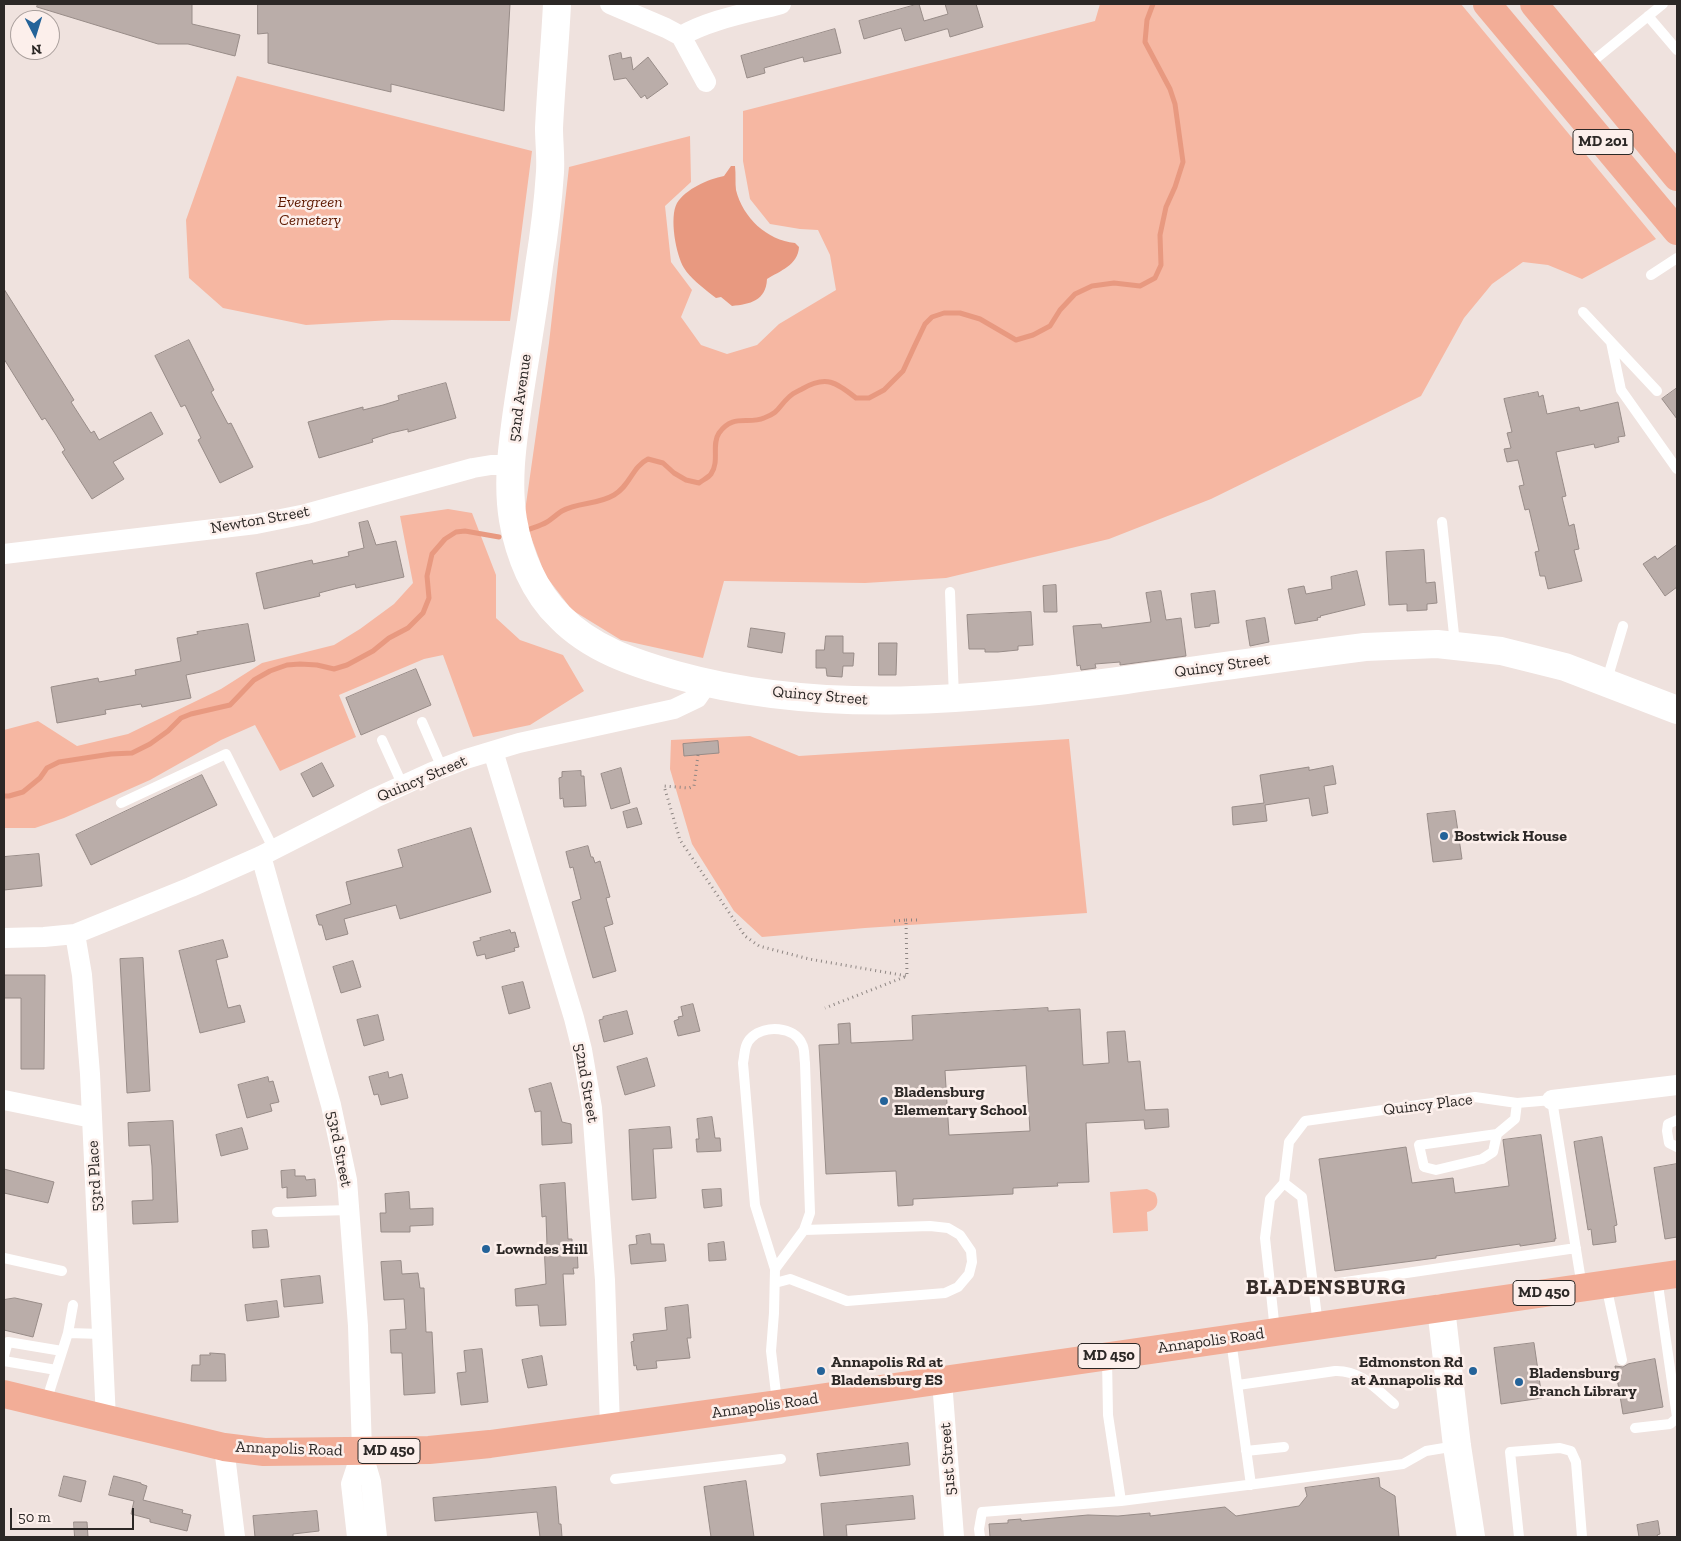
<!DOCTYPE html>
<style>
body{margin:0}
#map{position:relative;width:1681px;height:1541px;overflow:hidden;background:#efe2de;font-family:"Zilla Slab",serif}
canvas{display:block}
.frame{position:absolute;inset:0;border:5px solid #2c2826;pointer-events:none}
.north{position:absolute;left:10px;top:10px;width:50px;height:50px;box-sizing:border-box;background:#fcefeb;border:1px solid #a99f9c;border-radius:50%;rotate:175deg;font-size:14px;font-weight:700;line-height:20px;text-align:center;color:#2c2826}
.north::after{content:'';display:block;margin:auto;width:18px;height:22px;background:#246399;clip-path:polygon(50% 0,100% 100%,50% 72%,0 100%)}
.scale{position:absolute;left:10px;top:1508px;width:124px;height:22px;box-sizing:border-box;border:2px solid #2c2826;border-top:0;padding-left:6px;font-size:15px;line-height:18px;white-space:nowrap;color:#2c2826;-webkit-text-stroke:4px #fcefeb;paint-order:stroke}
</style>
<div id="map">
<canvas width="1681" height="1541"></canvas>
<div class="frame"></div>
<div class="north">N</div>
<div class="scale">50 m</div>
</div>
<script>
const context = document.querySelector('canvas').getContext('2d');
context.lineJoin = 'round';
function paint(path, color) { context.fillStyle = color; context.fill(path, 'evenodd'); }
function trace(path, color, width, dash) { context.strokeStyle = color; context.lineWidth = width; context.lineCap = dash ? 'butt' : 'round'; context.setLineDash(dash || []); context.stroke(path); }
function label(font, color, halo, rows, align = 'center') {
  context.font = font + ' "Zilla Slab",serif'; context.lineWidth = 5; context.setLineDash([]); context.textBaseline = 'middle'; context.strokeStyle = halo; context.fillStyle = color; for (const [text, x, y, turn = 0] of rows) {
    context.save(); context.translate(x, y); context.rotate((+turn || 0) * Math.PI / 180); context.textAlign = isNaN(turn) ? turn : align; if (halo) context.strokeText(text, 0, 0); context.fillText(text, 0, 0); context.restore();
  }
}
const green = new Path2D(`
 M1100,4h361l195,235 -74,40 -34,-14 -25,-3 -31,22 -28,34 -43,78 -210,103 -102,40 -163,39 -81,5 -141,-2 -21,77 -82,-18 -49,-30 -27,-35 -21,-57 25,-175 20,-176 121,-31 1,46 -26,24 6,56 21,28 -11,27 20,28 26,9 30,-9 22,-21 57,-34 -6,-35 -12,-25 -18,-1 -30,-5 -20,-25 -7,-38v-50l352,-90z
 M237,76l295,75 -22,170 -118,-1 -86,5 -83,-17 -34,-30 -3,-58z
 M448,509l24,4 24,62v43l24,22 43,15 21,36 -54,34 -57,12 -30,-82 -19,4 -85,36 17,42 -76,34 -25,-46 -34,15 -71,40 -86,38 -29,10h-31v-98l34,-9 39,25 51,-12 93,-45 41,-26 72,-18 26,-16 34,-25 19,-21 -13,-67z
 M750,736l49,20 270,-17 18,174 -222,15 -103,9 -28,-26 -42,-67 -22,-75 1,-29z
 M1147,1189l8,4c5,9 2,17 -8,19l1,19 -35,2 -3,-41z`);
const water = new Path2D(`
 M731,166h4c1,8 0,17 1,24 7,28 31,50 59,53l4,4c-1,18 -19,24 -32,32 -1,22 -17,25 -35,27l-11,-9 -5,1 -4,-3c-10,-8 -22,-17 -28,-27 -8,-13 -15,-51 -7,-65 9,-14 31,-24 47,-27z`);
const stream = new Path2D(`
 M525,531c7,-3 15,-5 22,-9 5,-3 10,-8 15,-11 17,-9 35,-6 52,-16 16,-9 18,-28 34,-36l15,4 11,10 12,7 13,3c4,-3 10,-6 12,-9 9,-13 0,-29 8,-41 14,-20 29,-8 45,-15 16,-6 14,-11 25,-21 4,-4 9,-6 13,-8 24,-14 34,-7 54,9h13l15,-8 19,-19 12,-26 10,-21 7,-7 12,-4h16l20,6 36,21 17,-5 17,-9 10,-16 15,-16 17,-8 22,-3 26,3 15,-8 6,-13 -1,-30 6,-28 9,-20 8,-25 -8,-58 -5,-15 -25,-47 2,-22 6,-16
 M4,796h5l14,-4 17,-14 7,-10 12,-6 52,-8 21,-1 18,-9 18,-13 13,-13 10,-4 39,-9 24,-25 16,-9 17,-6 13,-1 17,1 17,4 13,-4 26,-14 16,-13 19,-10 15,-15 6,-15 -2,-22 5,-22 13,-15 11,-7 9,-1 34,6`);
const building = new Path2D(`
 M38,4h154v20l48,11 -5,21 -47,-12h-30l-121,-37z
 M258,4h252l-6,107 -113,-27v8l-123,-29v-30l-10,1z
 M919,4l5,17 24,-7 -3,-10h31l7,23 -33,10 -2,-8h-2l-41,12 -4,-13 -37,11 -5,-18z
 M835,29l6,24 -37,9 -1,-5 -39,11 1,5 -18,5 -6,-22z
 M621,53l1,6 9,-2 2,13 15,-13 20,27 -21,15 -2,-4 -4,3 -15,-20 -12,2 -5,-24z
 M4,289l70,111 -3,2 20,31 3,-2 5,9 52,-28 12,22 -50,28 11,17 -32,20 -30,-47 3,-2 -9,-15 -11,-17 -3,2 -38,-61z
 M189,340l25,50 -3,2 17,32 3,-1 22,44 -33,16 -22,-43 3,-2 -16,-33 -4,2 -26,-51z
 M446,383l10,35 -48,14v-3l-17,4 -19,6 1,3 -54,16 -11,-36 55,-15v3l20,-5 16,-5 -1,-4z
 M1677,388v31l-15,-20z
 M1538,392l1,5 4,-2 4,19 32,-7 1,4 38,-9 7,34 -7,1 1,5 -24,6 -1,-4 -38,8 10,44 -4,1 7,29 5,-2 5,25 -5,1 8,31 -34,8 -3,-13h-5l-5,-24 4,-1 -10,-42 -4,1 -6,-24 5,-1 -6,-25 -11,2 -3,-13 7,-1 -4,-15 5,-1 -8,-33z
 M368,521l8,24 20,-4 8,36 -48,11 -1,-4 -17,4 -19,5 1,3 -56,13 -8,-36 56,-13 1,4 36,-8 -1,-4 16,-4 -5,-25z
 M1677,545v42l-12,9 -22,-32 12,-8 2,3z
 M1424,550l2,33 9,-1 2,21 -10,1v6l-20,1v-7l-18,1 -3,-53z
 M1357,571l8,34 -45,11 1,1 -4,1 1,2 -23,4 -7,-35 16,-3 2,8 26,-5 -1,-12z
 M1056,585l1,27h-13l-1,-26z
 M1161,591l5,29 15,-2 5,38 -66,9v-3l-25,2 1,4 -15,2 -1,-5 -3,1 -4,-40 28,-2 1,4 49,-6 -5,-29z
 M1215,591l4,32 -9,1v2l-15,2 -4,-34z
 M1031,612l2,33 -15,1v4l-20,2h-13v-3h-16l-2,-34z
 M1265,618l4,24 -19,4 -4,-25z
 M248,624l7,37 -69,14 5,23 -49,9 -1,-3 -36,6 1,4 -49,9 -6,-36 47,-9 1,4 37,-7 -1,-5 46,-9 -4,-23 21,-4 -1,-2z
 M751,628l34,5 -3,20 -34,-6z
 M826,636h17v17h11l-1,13h-10l-1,11 -15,-1 -1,-8h-10v-18h8z
 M879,643h18l-1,32h-17z
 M416,669l15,36 -70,30 -15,-37z
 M718,741l1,12 -35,3 -1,-12z
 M322,763l12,23 -21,11 -12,-23z
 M1333,766l3,18 -12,2 4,27 -16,3 -3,-18 -44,7 2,16 -34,4 -1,-18 32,-4 -4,-28 49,-8v3z
 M621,768l9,35 -19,6 -10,-35z
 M581,771v5h3l2,30 -22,1 -1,-9 -3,1 -1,-21 3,-1v-5z
 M202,775l15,30 -126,60 -15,-30z
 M637,808l5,16 -15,4 -4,-16z
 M1455,811l7,48 -29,3 -6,-48z
 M471,828l20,64 -91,27 -4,-14 -52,14 4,15 -22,6 -4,-15h-3l-3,-10 35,-11 -5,-22 57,-15 -5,-17z
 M588,846l3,11h2l2,6 5,-2 10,36 -4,1 7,26 -9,3 12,44 -23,7 -21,-76 9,-3 -8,-32 -3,1 -4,-16z
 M39,854l3,32 -38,4v-33z
 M510,930l1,3 4,-1 4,15 -5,1 1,3 -29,8 -1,-5 -8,2 -4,-14 8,-2 -1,-2z
 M223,940l5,17 -12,3 12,48 12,-3 5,17 -45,11 -21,-82z
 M143,958l7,133 -23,2 -7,-134z
 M353,961l8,26 -20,6 -8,-26z
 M4,975h41l-1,94h-23v-71h-17z
 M523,982l7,26 -21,6 -7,-27z
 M693,1004l7,27 -22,5 -4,-15 5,-2 -1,-2 5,-1 -2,-9z
 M1048,1008v3l32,-2 3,56 26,-2 -2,-31 18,-1 3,31 12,-1 5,49 23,-1 1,18 -24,2 -1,-9 -58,3 3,59 -32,1 1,3 -45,2v6l-100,5v6l-15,1 -2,-35 -70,3 -7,-129 20,-1 -1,-20 12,-1 1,20 62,-3 -1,-24zM1026,1066l4,65 -81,4 -4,-64z
 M627,1011l6,23 -29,8 -5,-22 4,-1v-2z
 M378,1015l6,25 -20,6 -7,-26z
 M647,1058l8,28 -30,9 -8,-28z
 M388,1072l1,6 13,-4 6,24 -27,7 -3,-11 -4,1 -5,-18z
 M268,1077l1,5 4,-1 6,21 -9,2 2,7 -25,7 -9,-33z
 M551,1083l11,39 9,2 1,19 -30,2 -1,-34 -6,1 -6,-23z
 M712,1117l3,21h5l1,13 -24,1 -1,-13h3l-2,-20z
 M173,1121l5,101 -45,2 -1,-23 21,-1 -1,-34 -2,-21 -21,1 -1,-23z
 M670,1127l2,21 -19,1 3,49 -24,2 -3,-70z
 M242,1128l6,21 -27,7 -5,-21z
 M1541,1135l15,104h-2l1,2 -35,5v-2l-84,12v2l-101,13 -16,-112 87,-12 6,36 41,-5 2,15 54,-7 -6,-46z
 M1602,1137l15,88 -3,1 2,16 -23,3 -2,-16 -3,1 -14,-88z
 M1677,1164v73l-12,2 -11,-71z
 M4,1169l50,13 -6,21 -44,-10z
 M295,1170v6h10l1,4 9,-1 1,17 -29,2v-11l-5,1 -1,-17z
 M565,1183l3,56h4v6h5l1,23h-5l1,6h-11l3,51 -26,1 -2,-21 -22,1 -1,-17 31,-5 -2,-39h3l-1,-29 -4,1 -2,-32z
 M721,1189l1,17 -18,2 -2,-18z
 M409,1192l1,17 23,-1v17l-23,1v6h-29l-1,-19h6l-1,-19z
 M267,1230l2,17 -16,1 -1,-17z
 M650,1234l1,10h13l2,17 -35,3 -2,-19 8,-1 -1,-8z
 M724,1242l2,18 -17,1 -1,-17z
 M401,1261l1,13 16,-1 2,15h4l2,44h6l3,61 -31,2 -2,-42h-11l-1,-23 16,-1 -2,-30 -20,1 -3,-38z
 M320,1276l3,27 -39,4 -3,-27z
 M15,1298l27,6 -9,33 -29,-7v-30z
 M277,1301l2,16 -32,4 -2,-16z
 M688,1305l3,33h-4l3,20 -34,3 1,7 -20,2 -1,-5 -2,1 -3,-24 3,-1 -1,-7 34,-4 -2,-22z
 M1534,1343l8,55 -41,6 -7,-56z
 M482,1349l6,53 -27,3 -4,-32 9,-1 -2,-21z
 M210,1353l15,1 1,27h-35l1,-16h8v-10h10z
 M542,1356l5,29 -19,3 -6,-28z
 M1655,1359l8,48 -40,7 -8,-48 8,1 5,-3z
 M908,1443l2,22 -90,11 -3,-22z
 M64,1476l22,5 -5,21 -22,-6z
 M114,1476l27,7v1l6,2 -4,14 40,10 -1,3 9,2 -4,16 -37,-9v-3l-19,-5 3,-13 -25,-6z
 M1379,1478l1,9 15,9 4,41h-409l-1,-13 19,-1v-3l13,-1v2l67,-6 30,1 32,-3v3l75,-9 11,9 63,-10 8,-10 -2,-8z
 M746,1481l8,56h-43l-7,-50z
 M556,1487l3,37h2l1,13h-22l-3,-25 -102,9 -2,-23z
 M913,1496l2,23 -69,6 1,12h-23l-3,-33z
 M317,1511l2,20 -26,3v3h-38l-2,-21z
 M1658,1521l2,13 -3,1 1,2h-19l-2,-12z
 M74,1522h13l1,15h-13z`);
const path = new Path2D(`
 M698,755l-4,31 -5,2 -25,-2 16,54 65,96 14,10 50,13 98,17 -82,32
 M906,920h11
 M894,921l12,-1 1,56`);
const lane = new Path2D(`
 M1648,16l29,34
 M1587,66l76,-62
 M1651,275l26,-17
 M1583,312l74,79
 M1611,342l10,48 56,79
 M1442,522l13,122
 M950,592l4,106
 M1606,683l17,-57
 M422,722l20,46
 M382,740l21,46
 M121,803l105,-49 48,96
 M1677,1120l-9,4 -1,7 2,12 8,4
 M1497,1134l-4,18 -11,7 -46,11 -12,-3 -5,-22 78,-11 18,-15 2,-16
 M1284,1183l5,-41 16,-21 170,-24 42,6 35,-3 30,187
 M277,1212l73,-2
 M4,1258l58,13
 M775,1269l29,-39 6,-17 -5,-150c-1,-6 0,-14 -3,-19 -8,-18 -37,-19 -50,-7 -8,7 -7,16 -9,26l12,142 20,64 -1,44 -3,38 6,51
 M1657,1278l20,139
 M775,1283l15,-4 57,22 98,-8 13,-6 11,-13 3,-12 -1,-11 -11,-16 -12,-7 -18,-2 -126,4
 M1606,1285l16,75
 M1271,1293l-6,-55 5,-39 14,-16 18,14 16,128
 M1275,1331l-4,-38 305,-45
 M68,1333l5,-28
 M1231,1340l20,145
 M4,1356l4,-14 54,9
 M1107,1358l1,57 13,86
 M4,1361l52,9
 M1238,1385l97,-14c26,-1 41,18 59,33
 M46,1402l22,-69 34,1
 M1635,1428l35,-4 7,-6
 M1246,1451l38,-4
 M615,1479l166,-20
 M980,1537l-1,-8 3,-17 139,-11 142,-18 140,-19 23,-13 30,-5
 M1519,1537l-9,-85 50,-4 11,3 5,11 6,75`);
const street = new Path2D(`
 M610,4l56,24 15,8 25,46
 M681,36c30,-17 67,-23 100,-32
 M4,554l252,-30 50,-10 167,-46 18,-3h20
 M493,751l81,267 8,32 10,58 13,172 5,147
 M261,856l70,249 16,75 11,146 4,125 9,31 6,55
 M75,934l7,41 8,99 16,346
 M4,938l40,-1 31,-3 116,-47 70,-31 114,-58 57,-26 34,-13 53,-16 155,-34 23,-11 11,-16
 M4,1100l88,18
 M1552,1100l125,-15
 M944,1380l-1,14 11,143
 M224,1447l11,90
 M357,1537l-6,-53 11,-33`);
const secondary = new Path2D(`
 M557,4c-2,41 -6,82 -8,124 0,14 2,29 1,44 -2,31 -6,63 -11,94 -6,48 -15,96 -22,145 -5,36 -10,73 -4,109 6,35 21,72 47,97 31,32 74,46 116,58 147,41 301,25 450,5 80,-11 160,-23 239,-33l72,-3 64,7 64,16 112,43
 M1441,1308l16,138 14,91`);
const primary = new Path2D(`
 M1487,4l190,227
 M1534,4l143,173
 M4,1394l220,53 40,5 165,-2 61,-6 287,-40 900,-130`);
const markers = [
 [1444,836,5,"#246399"],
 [884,1101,5,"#246399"],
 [486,1249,5,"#246399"],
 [821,1371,5,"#246399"],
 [1473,1371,5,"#246399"],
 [1519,1382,5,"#246399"]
];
const shields = [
 [1603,142,60],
 [1544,1293,62],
 [1109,1356,62],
 [389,1451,62]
];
const shieldNames = [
 ["MD 201",1603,142],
 ["MD 450",1544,1293],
 ["MD 450",1109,1356],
 ["MD 450",389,1451]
];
const parkNames = [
 ["Evergreen",310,202],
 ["Cemetery",310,220]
];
const streetNames = [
 ["52nd Avenue",520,398,-82],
 ["Newton Street",260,520,-10],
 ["Quincy Street",1222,666,-8],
 ["Quincy Street",820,696,5],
 ["Quincy Street",422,779,-23],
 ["52nd Street",586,1083,80],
 ["Quincy Place",1428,1105,-7],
 ["53rd Street",339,1149,79],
 ["53rd Place",95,1176,-93],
 ["Annapolis Road",1211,1341,-8],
 ["Annapolis Road",765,1406,-8],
 ["Annapolis Road",289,1449,2],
 ["51st Street",948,1459,-94]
];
const poiNames = [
 ["Bostwick House",1454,836],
 ["Bladensburg",894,1092],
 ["Elementary School",894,1110],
 ["Lowndes Hill",496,1249],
 ["Annapolis Rd at",831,1362],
 ["Bladensburg ES",831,1380],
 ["Edmonston Rd",1463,1362,"right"],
 ["at Annapolis Rd",1463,1380,"right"],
 ["Bladensburg",1529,1373],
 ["Branch Library",1529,1391]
];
const districtNames = [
 ["BLADENSBURG",1326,1288]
];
paint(green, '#f6b7a2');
paint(water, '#e89980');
trace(stream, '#e89980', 5);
paint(building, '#baada9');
trace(building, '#988c88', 1);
trace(path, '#8e8683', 3, [1, 4]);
trace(lane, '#fff', 10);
trace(street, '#fff', 20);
trace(secondary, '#fff', 28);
trace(primary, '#f2ad97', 28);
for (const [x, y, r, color] of markers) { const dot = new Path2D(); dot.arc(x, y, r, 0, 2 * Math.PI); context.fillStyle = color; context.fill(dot); trace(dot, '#fcefeb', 2); }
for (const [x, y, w] of shields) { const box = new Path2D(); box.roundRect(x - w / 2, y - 12.5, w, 25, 4); context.fillStyle = '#fcefeb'; context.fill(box); trace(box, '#2c2826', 1); }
label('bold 15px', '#2c2826', null, shieldNames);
label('italic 16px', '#5e1900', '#fcefeb', parkNames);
label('16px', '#2c2826', '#fcefeb', streetNames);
label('bold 16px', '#2c2826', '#fcefeb', poiNames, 'left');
context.letterSpacing = '1px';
label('bold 21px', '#362c29', '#fcefeb', districtNames);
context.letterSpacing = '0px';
</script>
